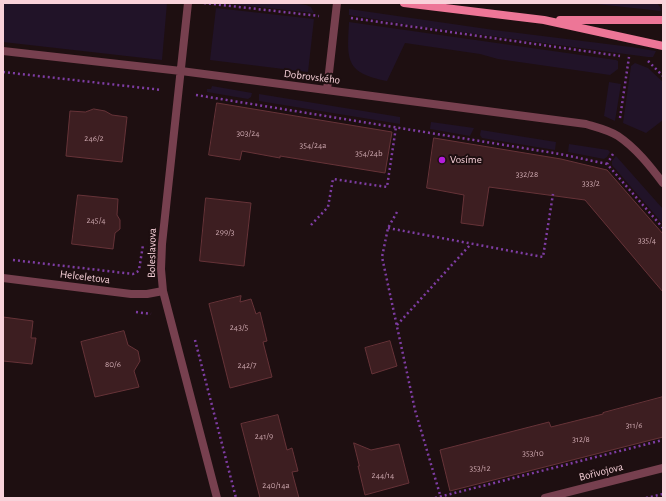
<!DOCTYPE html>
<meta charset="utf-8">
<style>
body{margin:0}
#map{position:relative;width:666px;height:501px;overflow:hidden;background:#1e0f11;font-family:"Alegreya Sans",sans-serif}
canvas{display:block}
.frame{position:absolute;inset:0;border:4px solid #f9d2da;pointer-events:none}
</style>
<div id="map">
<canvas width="666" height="501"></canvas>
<div class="frame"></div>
</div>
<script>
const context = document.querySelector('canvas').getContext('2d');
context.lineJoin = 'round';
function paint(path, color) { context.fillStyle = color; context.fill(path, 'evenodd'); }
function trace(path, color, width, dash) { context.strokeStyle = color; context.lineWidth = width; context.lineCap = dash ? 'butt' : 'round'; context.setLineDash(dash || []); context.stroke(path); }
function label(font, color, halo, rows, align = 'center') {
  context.font = font + ' "Alegreya Sans",sans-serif'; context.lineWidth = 4; context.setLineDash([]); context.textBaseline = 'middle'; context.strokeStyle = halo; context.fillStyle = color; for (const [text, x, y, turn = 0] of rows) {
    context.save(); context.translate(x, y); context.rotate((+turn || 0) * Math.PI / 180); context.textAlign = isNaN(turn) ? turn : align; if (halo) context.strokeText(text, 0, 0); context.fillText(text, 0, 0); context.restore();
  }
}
const green = new Path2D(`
 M3,3h164l-5,57 -159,-18z
 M221,3h70l15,2 5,2 3,6z
 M587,3h70l3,4 1,4z
 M216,8l98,11 -6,53 -98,-12z
 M349,9l145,21 137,17 25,4 -3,6h-5l-232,-31 -67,-11z
 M349,22l267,38 2,1v8l-8,6 -112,-16 -18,-5 -75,-11 -18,38c-42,-8 -40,-21 -38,-59z
 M635,63l13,5 15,14v38l-17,13 -23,-10 8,-57z
 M609,82l12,2 -6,37 -11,-5z
 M212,86l40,7 -1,4 -3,2 -41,-7v-3h4z
 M259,94l141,23v7l-141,-23z
 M431,122l43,6 -4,8 -40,-7z
 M481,130l75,12 -1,8 -73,-12 -2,-3z
 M569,144l39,6 2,2 -3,5 -3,2 -36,-7z
 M616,156l47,53v15l-51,-59v-4z`);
const building = new Path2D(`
 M217,103l175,29 -7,41 -105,-17v2l-38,-7 -2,9 -31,-5z
 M94,109l11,2 7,4 15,2 -5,45 -56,-6 4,-45 15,1z
 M434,138l127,21 46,11 56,64v58l-78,-92 -96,-13 -6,39 -22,-3 3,-28 -37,-7z
 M78,195l40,4 -1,16 3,5v9l-5,4 -2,16 -41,-5z
 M206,198l45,5 -7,63 -44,-5z
 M241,296l-1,6 11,-3 5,15 4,-2 7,29 -4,1 9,35 -42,11 -21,-84z
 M3,317l30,4 -2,17h5l-4,26 -29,-3z
 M124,331l4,14 10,6 2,10 -6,10 5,16 -44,10 -14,-55z
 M390,341l7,25 -25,8 -7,-26z
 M663,397v40l-213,54 -10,-41 109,-28 2,5 52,-13v-1z
 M278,415l9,35 5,-2 6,23 -6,1 7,26h-39l-19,-74z
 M354,443l17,7 28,-6 10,39 -44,12 -7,-29h1z`);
const path = new Path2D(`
 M204,3l115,13
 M351,18l269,38
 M648,61l15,15
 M3,72l159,18
 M196,95l364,59 47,10
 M620,118l9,-61
 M613,154l-6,10 56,64
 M397,212l-9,16 -6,29 33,153 26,88
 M311,225l17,-18 5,-28 54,8 9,-60
 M388,228l155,29 10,-63
 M13,260l120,14 4,-2 2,-2 4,-25
 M136,312l15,2
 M397,325l74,-81
 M195,340l41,158
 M435,498l228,-58
 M646,498l17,-4`);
const minor = new Path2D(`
 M188,3l-26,241 -1,25 2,22 54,207
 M3,51l178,20 405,53c10,3 23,6 32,12 18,12 32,30 45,47
 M327,90l10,-87
 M3,278l128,16h16l16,-3
 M545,498l118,-30`);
const secondary = new Path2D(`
 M404,3l140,17 119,26
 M560,20h103`);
const markers = [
 [442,160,4,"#b51ddb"]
];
const numberNames = [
 ["303/24",248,133],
 ["246/2",94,138],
 ["354/24a",313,145],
 ["354/24b",369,153],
 ["332/28",527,174],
 ["333/2",591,183],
 ["245/4",96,220],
 ["299/3",225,232],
 ["335/4",647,240],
 ["243/5",239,327],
 ["80/6",113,364],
 ["242/7",247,365],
 ["311/6",634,425],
 ["241/9",264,436],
 ["312/8",581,439],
 ["353/10",533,453],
 ["353/12",480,468],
 ["244/14",383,475],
 ["240/14a",276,485]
];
const streetNames = [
 ["Dobrovského",312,77,7],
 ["Boleslavova",152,253,-89],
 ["Helceletova",85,277,7],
 ["Bořivojova",601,472,-14]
];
const poiNames = [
 ["Vosíme",450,160]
];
paint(green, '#211328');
paint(building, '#3d1e21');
trace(building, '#663338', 1);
trace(path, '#7e3da3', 2.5, [2, 3]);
trace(minor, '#77404f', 8);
trace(secondary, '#ed7697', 8);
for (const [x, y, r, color] of markers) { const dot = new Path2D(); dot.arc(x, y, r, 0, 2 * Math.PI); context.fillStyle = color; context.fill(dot); trace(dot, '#1e0f11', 1.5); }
label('9px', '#caa5ac', null, numberNames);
label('11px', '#f9d2da', '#1e0f11', streetNames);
label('11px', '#f9d2da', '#1e0f11', poiNames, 'left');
</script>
